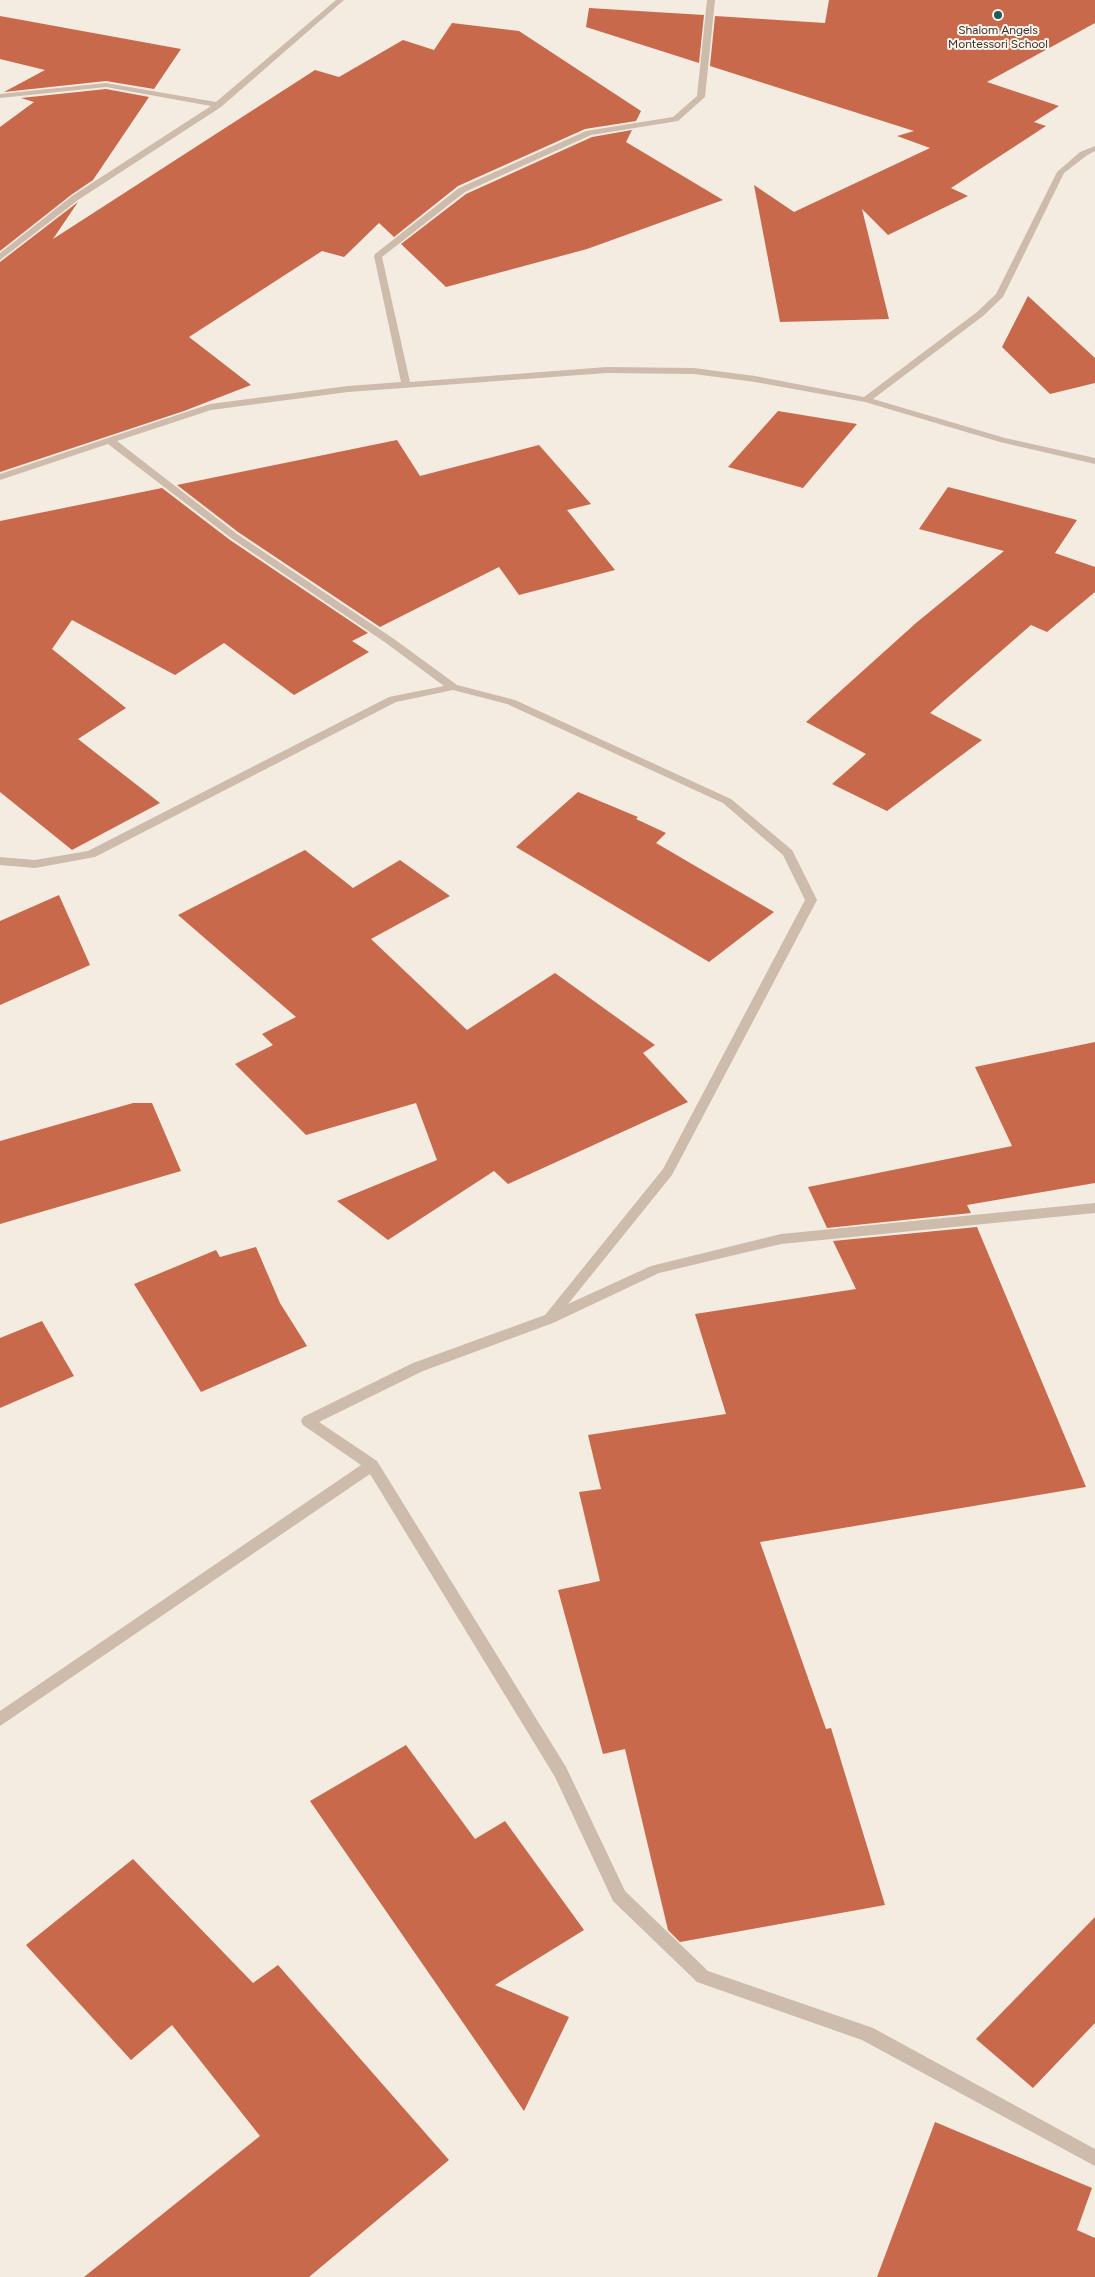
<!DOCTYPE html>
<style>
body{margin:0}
canvas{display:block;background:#f4ebe1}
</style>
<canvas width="1095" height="2277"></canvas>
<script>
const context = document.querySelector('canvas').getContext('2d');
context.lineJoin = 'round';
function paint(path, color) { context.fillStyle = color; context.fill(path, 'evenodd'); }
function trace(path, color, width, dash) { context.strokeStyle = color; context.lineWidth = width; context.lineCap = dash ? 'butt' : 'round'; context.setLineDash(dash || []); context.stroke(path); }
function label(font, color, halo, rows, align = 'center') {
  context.font = font + ' Figtree,sans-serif'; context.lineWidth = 4; context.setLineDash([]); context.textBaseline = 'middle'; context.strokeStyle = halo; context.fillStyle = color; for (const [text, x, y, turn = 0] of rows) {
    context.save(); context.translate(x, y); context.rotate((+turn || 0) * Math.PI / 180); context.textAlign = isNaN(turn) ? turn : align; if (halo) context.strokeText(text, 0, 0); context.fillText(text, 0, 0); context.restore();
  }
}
const building = new Path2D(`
 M829,0h266v23l-108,59 72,24 -25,16 12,4 -95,62 17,8 -80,39 -26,-26 27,110 -109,3 -26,-137 40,27 136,-64 -33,-12 17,-5 -204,-65 5,-50 110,7z
 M589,8l115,7 -5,48 -113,-36z
 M0,16l181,33 -27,40 -48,-8 -102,11 41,-22 -45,-11z
 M452,23l67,8 122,80 -5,10 -51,8 -127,57 -64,51 -15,-14 -35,34 -22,-6 -133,86 62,48 -67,26 -184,61v-210l78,-60 -25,37 262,-169 24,7 64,-37 31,10z
 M106,89l43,8 -56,83 -22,15 -71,56v-124l34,-25 -13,-4z
 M632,130l-6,12 97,58 -136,49 -141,38 -45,-43 65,-50 126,-57z
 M1028,296l67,62v25l-45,11 -48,-47z
 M778,411l79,13 -54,64 -75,-21z
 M397,440l23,36 119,-31 52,59 -24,6 48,60 -96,25 -20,-28 -119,60 -142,-95 -61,-47z
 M948,487l129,33 -22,33 40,14v25l-48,40 -16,-7 -101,88 52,27 -95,71 -55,-27 34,-30 -60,-32 110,-99 88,-72 -85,-22z
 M162,488l68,52 138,93 -16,8 17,11 -75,43 -70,-52 -49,32 -103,-55 -20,29 74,59 -48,31 82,64 -88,47 -72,-58v-271z
 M578,792l60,25 -2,2 30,14 -10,10 118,69 -65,50 -193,-115z
 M305,850l48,38 47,-28 50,36 -79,43 96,91 88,-57 100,72 -12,8 45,49 -180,82 -14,-13 -106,69 -51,-39 100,-41 -21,-57 -110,32 -71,-71 38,-19 -11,-11 34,-17 -118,-102z
 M59,895l31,70 -90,40v-84z
 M1095,1042v141l-128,22 4,8 -144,15 -19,-41 204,-41 -37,-79z
 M133,1103h19l29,68 -181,53v-83z
 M977,1227l109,260 -326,55 66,187 5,-1 54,177 -205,37 -12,-12 -43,-181 -22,5 -45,-164 42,-9 -21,-89 22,-3 -13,-54 138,-21 -31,-100 161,-25 -23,-48z
 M256,1247l24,56 27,43 -106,46 -67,-108 82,-34 4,7z
 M42,1321l32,55 -74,32v-70z
 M406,1745l69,94 30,-18 79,109 -89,55 74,32 -45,94 -214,-310z
 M133,1859l120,124 25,-18 171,195 -140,117h-225l176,-141 -88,-111 -41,35 -105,-115z
 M1095,1917v106l-62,65 -57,-49z
 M935,2122l157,66 -15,42 18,8v39h-218z`);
const street = new Path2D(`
 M336,0h8l-123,107 -143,93 -78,60v-7l72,-57 139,-90 -105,-19 -106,11v-4l106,-11 110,19z
 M707,0h8l-10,97 -27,24 -87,14 -126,57 -83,65 28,125 197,-15 87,1 61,8 109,21 113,-85 19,-18 61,-122 23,-20 15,-6v5l-9,5 -22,17 -61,124 -20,19 -110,83 132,39 90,20v6l-95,-22 -135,-40 -110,-20 -61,-8 -87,-1 -259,19 -137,18 -94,31 120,93 157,105 63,46 58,15 216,99 61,51 25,50 -145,275 -104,129 83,-38 130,-32 314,-31v10l-314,31 -122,29 -106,50 -130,48 -104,51 58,39 189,306 59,124 83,80 165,57 222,121v17l-233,-126 -165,-58 -84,-81 -58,-124 -185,-303 -370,252v-15l361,-246 -58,-40 -2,-4 2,-4 110,-54 132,-48 118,-146 142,-269 -22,-45 -60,-52 -216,-99 -54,-14 -57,12 -301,155 -60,11 -35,-3v-8l35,3 53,-9 301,-154 55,-11 -58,-43 -155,-105 -123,-94 -108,36v-6l210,-70 138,-18 53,-4 -27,-126 1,-2 84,-66 127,-57 87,-14 24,-21z`);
const markers = [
 [998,15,5,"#1f5a5e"]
];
const farPoinames = [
 ["Shalom Angels",998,30],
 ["Montessori School",998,44]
];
paint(building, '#c8694b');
paint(street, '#cdbbac');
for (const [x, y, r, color] of markers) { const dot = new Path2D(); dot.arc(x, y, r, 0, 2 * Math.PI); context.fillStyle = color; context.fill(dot); trace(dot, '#fbf5ee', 2); }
label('12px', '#3b302b', '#fbf5ee', farPoinames);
</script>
